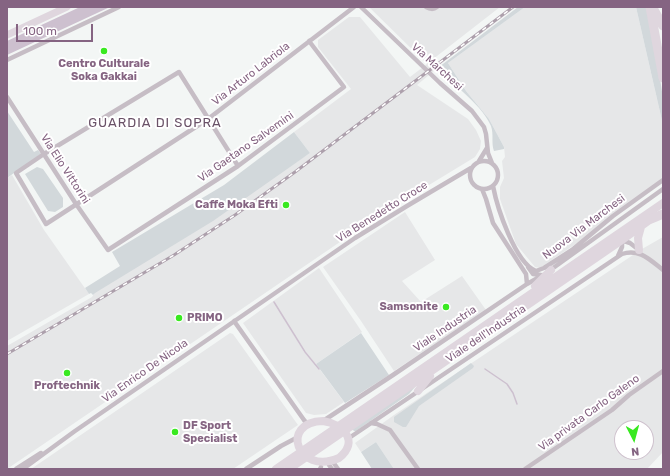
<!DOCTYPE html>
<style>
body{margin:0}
#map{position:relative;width:670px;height:476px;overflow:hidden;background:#f3f6f5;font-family:Rubik,sans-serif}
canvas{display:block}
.frame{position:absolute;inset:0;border:8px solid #856482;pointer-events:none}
.north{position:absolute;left:614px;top:420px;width:40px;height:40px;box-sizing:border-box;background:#fff;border:1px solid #cec1cd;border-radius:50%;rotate:174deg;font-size:11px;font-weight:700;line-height:16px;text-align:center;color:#856482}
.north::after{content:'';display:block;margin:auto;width:14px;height:18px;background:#39e920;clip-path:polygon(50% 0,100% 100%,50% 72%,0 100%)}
.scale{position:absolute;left:16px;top:24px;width:77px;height:18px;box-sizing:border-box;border:2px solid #856482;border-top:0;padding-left:5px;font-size:12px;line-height:14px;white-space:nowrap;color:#856482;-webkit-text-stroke:3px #fff;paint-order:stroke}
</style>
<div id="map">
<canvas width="670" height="476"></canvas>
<div class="frame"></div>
<div class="north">N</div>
<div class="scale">100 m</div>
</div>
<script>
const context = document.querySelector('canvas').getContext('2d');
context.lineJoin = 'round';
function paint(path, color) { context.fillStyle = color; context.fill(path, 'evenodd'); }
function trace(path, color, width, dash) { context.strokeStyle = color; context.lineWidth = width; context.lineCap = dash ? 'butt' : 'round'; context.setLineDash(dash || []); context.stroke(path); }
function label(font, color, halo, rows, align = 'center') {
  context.font = font + ' Rubik,sans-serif'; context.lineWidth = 4; context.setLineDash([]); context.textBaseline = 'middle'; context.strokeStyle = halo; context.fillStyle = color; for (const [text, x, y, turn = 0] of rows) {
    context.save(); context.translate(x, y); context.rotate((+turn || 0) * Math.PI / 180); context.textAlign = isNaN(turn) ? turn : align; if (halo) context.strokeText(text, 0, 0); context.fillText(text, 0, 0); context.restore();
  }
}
const built = new Path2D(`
 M369,7h131l-72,56 7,7 -18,15 51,34 8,11 5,11 -1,8 -5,8 -92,56 -46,31 -330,225v-123l85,-49 3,-5 215,-139 -16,-21 57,-43 -33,-42v-7l31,-23h11l50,60 17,-13z
 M525,7h111l27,118v50l-2,5 -72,55 -49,33 -5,-1 -19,-23 -16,-45v-12l4,-9 -2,-17 3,-4 -1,-10 -15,-28 -23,-28 -18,-28z
 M12,175l32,55 45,64 -82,47v-163z
 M405,212l30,48 -33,21 19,21 41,-26 24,34 -92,61 -33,-50 -38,-54z
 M663,237v215l-16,17h-253l-18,-27 -15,10 -6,-9 39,-28 248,-166zM622,428h24v24h-24z
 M319,268l43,64 -46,32 -11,-12 -27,-44 26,44 14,15 26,35 -18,12 -12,1 -8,-2 -63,-90z
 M230,333l3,1 65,91 -65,44h-202z`);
const green = new Path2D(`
 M518,7h7l-77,56 18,28 23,28 15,28v2l-10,2c-3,-8 0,-16 -3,-25 -8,-19 -32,-37 -47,-51h-3l-6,-5z
 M636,7h11l4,13 12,78v27z
 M7,111l27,41 4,-2 3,4 -34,24z
 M294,132l16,21 -97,68 -118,72 -2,2 -2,-2 -2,1 -4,-6 35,-22 -8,-14 112,-67z
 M37,167l6,2 20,29v9l-8,5 -7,-1 -23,-37z
 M361,333l28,42 -44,28 -29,-39z
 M471,363l3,3 -1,2 -54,38 -13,21h-3l-9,-5v-5z
 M421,380l-12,14 -53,37h-2l-2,-2z
 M376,442l18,27h-22l-11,-17z`);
const water = new Path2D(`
 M80,7h30l-103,48v-14z`);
const stream = new Path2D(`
 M274,302l31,50 14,17
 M485,369l22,15 6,9 4,11`);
const street = new Path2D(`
 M361,7l79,76 32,28 12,16 2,7 2,19 4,10
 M426,7c4,2 7,3 11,0
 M7,60l112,-53
 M7,97l69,107 32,46 130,-84 106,-79 -35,-46
 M470 175a14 14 0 1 1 28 0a14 14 0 1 1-28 0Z
 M479,161l8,-13
 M238,166l-59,-94 -135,82 -28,19 30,51 162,-105 146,-112
 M493,186c4,21 22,77 43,85l8,-3 28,-18 41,-34 50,-36
 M482,189l4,10 7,24 33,51 1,10
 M621,240l9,3 9,7
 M618,256l4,-9v-7
 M528,267l5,7 8,1
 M549,271l114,-82
 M234,321l70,99 4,5
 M323,421l70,-46 134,-91 16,-9
 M371,423l6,1 13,6 28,39
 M349,438l273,-184c17,-6 28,6 41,16
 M333,462l5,7
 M329,465l3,4
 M16,469l25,-16
 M23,469l52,-38 280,-193 52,-32 64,-38
 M246,469l35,-23 17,-9
 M320,469l1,-2
 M525,469l87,-59 17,-15 34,-24`);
const secondary = new Path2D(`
 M7,35l60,-28`);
const primary = new Path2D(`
 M639,250l-1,-12 3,-11
 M535,286l16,-16
 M418,391l12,-15
 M323,421c20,3 37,20 16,37 -42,18 -60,-36 -16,-37z
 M276,469l387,-266
 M289,469l333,-229 33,-24`);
const highway = new Path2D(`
 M650,7l13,71
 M653,8l10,18
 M651,219l12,-5`);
const rail = new Path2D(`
 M7,354l167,-99 61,-40 60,-43 218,-165`);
const markers = [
 [104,51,4,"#39e920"],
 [286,205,4,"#39e920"],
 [446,307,4,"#39e920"],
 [179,318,4,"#39e920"],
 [67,373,4,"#39e920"],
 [175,432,4,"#39e920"]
];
const poiNames = [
 ["Centro Culturale",104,64],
 ["Soka Gakkai",104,77],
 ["Caffe Moka Efti",278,205,"right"],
 ["Samsonite",438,307,"right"],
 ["PRIMO",187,318,"left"],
 ["Proftechnik",67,386],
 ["DF Sport",183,426,"left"],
 ["Specialist",183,439,"left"]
];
const streetNames = [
 ["Via Marchesi",437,67,42],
 ["Via Arturo Labriola",251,74,-38],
 ["Via Gaetano Salvemini",246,147,-35],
 ["Via Elio Vittorini",65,169,57],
 ["Via Benedetto Croce",382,212,-32],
 ["Nuova Via Marchesi",584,227,-37],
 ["Viale Industria",445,329,-34],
 ["Viale dell'Industria",486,334,-34],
 ["Via Enrico De Nicola",145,371,-35],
 ["Via privata Carlo Galeno",589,413,-36]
];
const quarterNames = [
 ["GUARDIA DI SOPRA",155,123]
];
paint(built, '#e6e7e8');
paint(green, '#d2d8db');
paint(water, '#cdc0cf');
trace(stream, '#cdc0cf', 1.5);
trace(street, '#c6bdc5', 4.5);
trace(secondary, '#dfd6de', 7);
trace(primary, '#dfd6de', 8);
trace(highway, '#dfd6de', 9);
trace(rail, '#ada0ac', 3);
trace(rail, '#fff', 1.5, [4.5]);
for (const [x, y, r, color] of markers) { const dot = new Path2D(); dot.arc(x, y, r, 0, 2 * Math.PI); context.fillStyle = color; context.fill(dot); trace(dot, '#fff', 1.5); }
label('bold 11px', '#856482', '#fff', poiNames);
label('11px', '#856482', '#fff', streetNames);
context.letterSpacing = '1px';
label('13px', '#6a5268', '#fff', quarterNames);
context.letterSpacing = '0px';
</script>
